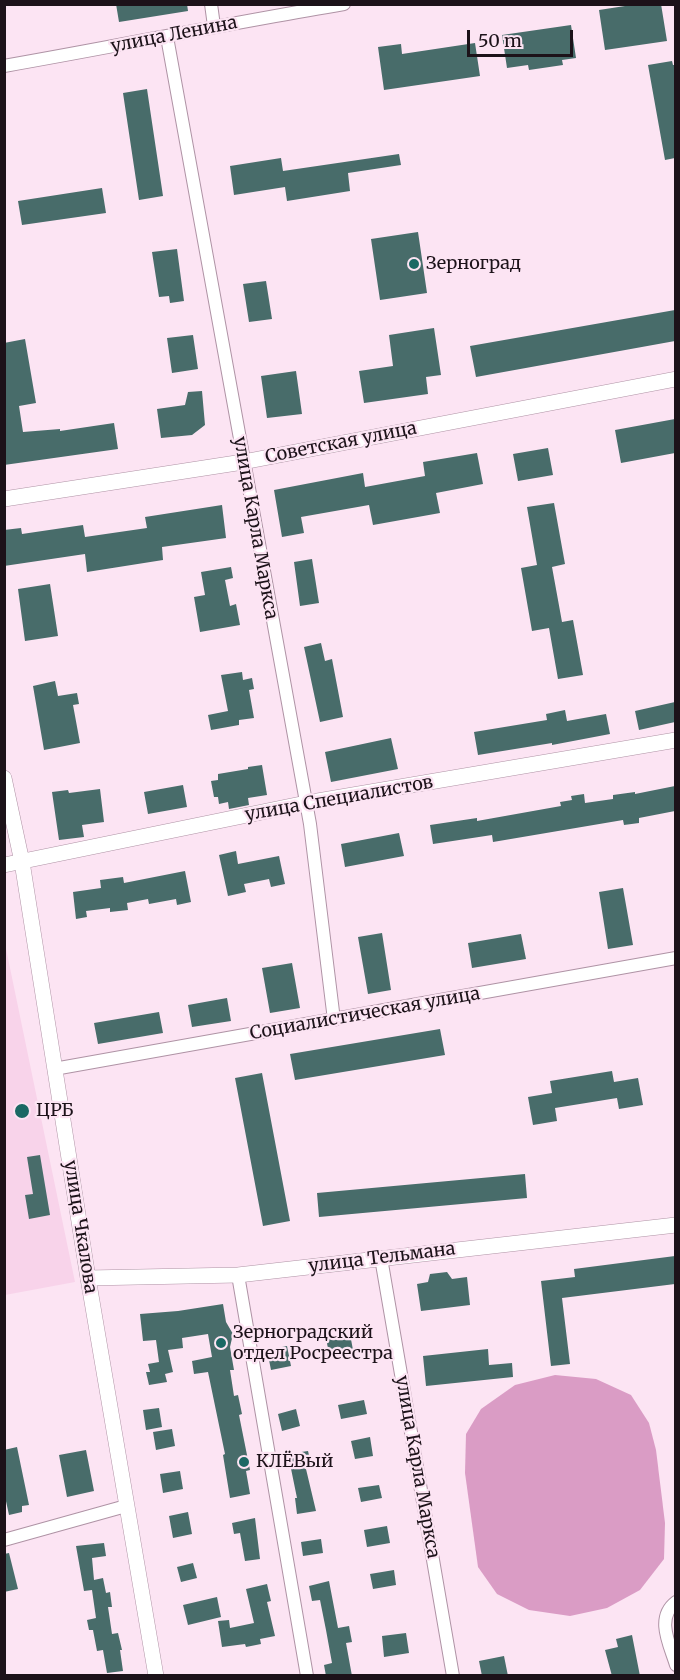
<!DOCTYPE html>
<meta charset="utf-8">
<style>
body{margin:0}
#map{position:relative;width:680px;height:1680px;overflow:hidden;background:#fce4f3;font-family:Merriweather,serif}
canvas{display:block}
.frame{position:absolute;inset:0;border:6px solid #1c1219;pointer-events:none}
.scale{position:absolute;left:467px;top:30px;width:106px;height:27px;box-sizing:border-box;border:3px solid #1c1219;border-top:0;padding-left:8px;font-size:18px;line-height:21px;white-space:nowrap;color:#1c1219;-webkit-text-stroke:4px #fce4f3;paint-order:stroke}
</style>
<div id="map">
<canvas width="680" height="1680"></canvas>
<div class="frame"></div>
<div class="scale">50 m</div>
</div>
<script>
const context = document.querySelector('canvas').getContext('2d');
context.lineJoin = 'round';
function paint(path, color) { context.fillStyle = color; context.fill(path, 'evenodd'); }
function trace(path, color, width, dash) { context.strokeStyle = color; context.lineWidth = width; context.lineCap = dash ? 'butt' : 'round'; context.setLineDash(dash || []); context.stroke(path); }
function label(font, color, halo, rows, align = 'center') {
  context.font = font + ' Merriweather,serif'; context.lineWidth = 4.5; context.setLineDash([]); context.textBaseline = 'middle'; context.strokeStyle = halo; context.fillStyle = color; for (const [text, x, y, turn = 0] of rows) {
    context.save(); context.translate(x, y); context.rotate((+turn || 0) * Math.PI / 180); context.textAlign = isNaN(turn) ? turn : align; if (halo) context.strokeText(text, 0, 0); context.fillText(text, 0, 0); context.restore();
  }
}
const built = new Path2D(`
 M4,939l71,343 -70,13h-1z`);
const water = new Path2D(`
 M555,1375l41,4 35,16 18,28 7,27 9,73 -1,36 -24,31 -33,18 -37,8 -41,-6 -32,-16 -19,-27 -13,-94 1,-39 15,-25 34,-24z`);
const building = new Path2D(`
 M116,4h71l1,7 -69,11z
 M638,4h23l6,37 -62,9 -6,-40z
 M571,25l5,33 -14,2 1,5 -34,5 -1,-5 -21,3 -5,-33z
 M475,43l5,33 -96,14 -6,-43 23,-3 1,10z
 M672,61l1,4h2v93l-10,2 -17,-95z
 M147,89l16,107 -24,4 -16,-107z
 M399,154l2,11 -53,8 2,18 -63,10 -2,-14 -51,8 -4,-29 51,-8 2,13z
 M102,188l4,25 -84,12 -4,-24z
 M418,232l9,61 -47,7 -9,-61z
 M177,249l7,52 -14,2 -1,-7 -10,1 -7,-45z
 M266,281l6,38 -23,3 -6,-38z
 M675,310v31l-199,36 -6,-31z
 M434,328l7,47 -15,2 2,17 -64,9 -5,-32 34,-5 -4,-31z
 M193,335l5,34 -26,4 -5,-35z
 M25,339l11,64 -17,3 4,26 37,-3v2l54,-8 4,26 -114,16v-122z
 M296,371l6,43 -35,4 -6,-42z
 M202,391l3,34 -13,10 -31,3 -4,-29 28,-4 3,-13z
 M675,419v34l-54,10 -6,-33z
 M548,448l5,27 -35,6 -5,-27z
 M477,453l6,31 -47,9 4,20 -67,12 -4,-20 -68,12 3,16 -22,4 -8,-47 89,-17 2,14 60,-11 -2,-14z
 M554,503l11,61 -13,3 10,55 11,-2 10,55 -25,4 -9,-51 -17,3 -11,-63 16,-3 -10,-58z
 M222,505l4,33 -64,9 1,13 -76,12 -2,-18 -81,12v-36l17,-2 1,6 61,-9 2,12 62,-9 -2,-11z
 M312,559l7,44 -19,3 -6,-44z
 M231,567l2,11 -8,2 5,26 6,-2 4,21 -40,7 -6,-35 11,-2 -4,-23z
 M50,584l8,52 -33,5 -7,-52z
 M321,643l4,18 7,-2 11,58 -23,5 -16,-75z
 M242,672l1,8 9,-2 2,11 -5,1 5,28 -15,2v5l-28,5 -3,-15 20,-4 -7,-36z
 M55,681l3,15 19,-3 2,11 -6,1 7,38 -36,7 -11,-64z
 M675,702v20l-36,8 -4,-19z
 M565,710l2,11 39,-7 4,20 -58,11v-2l-74,12 -4,-23 73,-12 -1,-6z
 M391,738l7,31 -67,13 -6,-30z
 M262,765l5,30 -19,3 1,7 -20,4 -1,-7 -9,2 -1,-7h-4l-3,-16 7,-1v-6l30,-5v-2z
 M183,785l4,22 -39,7 -4,-22z
 M675,786v25l-36,7v5l-15,2 -1,-5 -130,22 -1,-7 -59,9 -3,-19 47,-7v3l84,-15 -1,-4 12,-2 -1,-4 13,-2 1,9 28,-4v-4l22,-3v2z
 M100,789l4,33 -22,3 2,12 -25,3 -7,-48 16,-2 1,3z
 M399,833l5,23 -59,11 -4,-23z
 M236,851l2,13 41,-8 6,28 -14,3 -2,-8 -25,5 2,8 -18,4 -9,-41z
 M185,871l6,31 -14,3 -1,-6 -27,5 -1,-5 -21,4 1,7 -18,2v-4l-24,3 1,6 -11,2 -3,-27 28,-4 -1,-8 23,-3 1,6z
 M623,888l10,57 -25,4 -9,-57z
 M382,933l9,57 -23,4 -10,-57z
 M521,934l5,25 -54,9 -4,-25z
 M292,963l8,45 -30,5 -8,-45z
 M227,998l4,23 -39,6 -4,-22z
 M159,1012l4,21 -65,11 -4,-21z
 M440,1029l5,26 -150,25 -5,-26z
 M612,1071l2,11 24,-4 5,27 -24,4 -2,-11 -62,10 2,13 -24,4 -5,-28 24,-4 -2,-12z
 M262,1073l28,148 -27,5 -28,-148z
 M40,1155l10,60 -21,4 -4,-24 8,-1 -6,-37z
 M525,1174l2,24 -208,19 -2,-24z
 M675,1256v28l-113,14 8,66 -19,2 -10,-85 34,-4 -1,-8z
 M447,1272l5,7 15,-2 3,28 -49,6 -4,-27 11,-2 2,-8z
 M223,1304l3,18 7,12 -3,13 4,23h-4l4,26 4,-1 4,19 -3,1 11,55 -4,1 4,23 -20,4 -7,-43 2,-1 -17,-82 -14,2 -2,-13 20,-4 -4,-23 -26,4 1,10 -15,2 5,22 -8,2 2,8 -18,3 -3,-13h4l-2,-8 11,-2 -3,-22 -13,1 -3,-27 38,-3z
 M350,1334l3,16 -24,4 -3,-16z
 M287,1346l4,20 -20,4 -4,-20z
 M488,1349l1,16 23,-2 1,14 -87,9 -3,-30z
 M364,1400l3,14 -26,5 -3,-14z
 M159,1408l3,19 -16,3 -3,-20z
 M296,1409l4,17 -18,5 -4,-17z
 M172,1429l3,17 -19,4 -3,-18z
 M370,1437l3,19 -18,3 -4,-18z
 M17,1447l12,58 -7,1v6l-13,3 -5,-23v-42z
 M86,1450l8,41 -27,6 -8,-42z
 M308,1451l4,17 -6,1 10,42 -19,3 -2,-16h2l-9,-44z
 M180,1471l3,18 -20,4 -3,-19z
 M379,1485l3,13 -21,4 -3,-14z
 M188,1512l4,22 -19,4 -4,-22z
 M255,1518l5,41 -15,2 -5,-28 -6,1 -2,-11z
 M387,1526l3,17 -23,4 -3,-17z
 M321,1539l2,14 -20,3 -2,-14z
 M104,1543l2,13 -14,2 2,22 9,-2 3,15 4,-1 2,15h-4l4,27 6,-1 4,17h-2l3,21 -16,2 -4,-23 -6,1 -4,-21h-4l-2,-10 9,-2 -4,-28 -8,1 -8,-45z
 M9,1553l9,36 -14,3v-38z
 M193,1563l4,15 -16,4 -4,-15z
 M394,1570l2,15 -23,4 -3,-15z
 M329,1581l9,47 11,-2 3,16 -6,1 6,33h-26l-2,-11 8,-2 -6,-33 -6,-30 -8,1 -3,-15z
 M267,1584l4,17 -4,1 8,34 -15,3 1,5 -15,3 -1,-3 -23,3 -4,-26 11,-1 1,8 24,-5 -8,-34z
 M217,1597l4,20 -33,8 -5,-20z
 M406,1633l3,20 -25,4 -2,-21z
 M632,1635l8,41h-28l-7,-26 13,-3 -2,-8z
 M504,1656l4,20h-26l-3,-15z`);
const minor = new Path2D(`
 M211,4l3,22
 M167,37l143,787 24,196
 M4,66c114,-20 226,-43 340,-62
 M54,1069l622,-111
 M381,1258l72,418
 M238,1275l69,401
 M4,1540l122,-34
 M676,1602c-21,16 -6,43 0,63`);
const tertiary = new Path2D(`
 M4,499l239,-37 433,-83
 M4,778l18,84 66,416 68,398
 M4,865l302,-62 370,-63
 M88,1278l150,-3 438,-50`);
const markers = [
 [414,264,6,"#1b6864"],
 [22,1111,8,"#1b6864"],
 [221,1343,6,"#1b6864"],
 [244,1462,6,"#1b6864"]
];
const streetNames = [
 ["улица Ленина",174,35,-11],
 ["Советская улица",341,443,-11],
 ["улица Карла Маркса",255,528,80],
 ["улица Специалистов",339,799,-10],
 ["Социалистическая улица",365,1014,-10],
 ["улица Чкалова",80,1227,81],
 ["улица Тельмана",382,1258,-7],
 ["улица Карла Маркса",417,1467,80]
];
const poiNames = [
 ["Зерноград",426,264],
 ["ЦРБ",36,1111],
 ["Зерноградский",233,1333],
 ["отдел Росреестра",233,1354],
 ["КЛЁВый",256,1462]
];
paint(built, '#f8d3ea');
paint(water, '#da9cc5');
paint(building, '#486c6a');
trace(minor, '#af93a5', 14);
trace(tertiary, '#af93a5', 16);
trace(minor, '#fff', 12);
trace(tertiary, '#fff', 15);
for (const [x, y, r, color] of markers) { const dot = new Path2D(); dot.arc(x, y, r, 0, 2 * Math.PI); context.fillStyle = color; context.fill(dot); trace(dot, '#fce4f3', 2); }
label('18px', '#1c1219', '#fce4f3', streetNames);
label('18px', '#1c1219', '#fce4f3', poiNames, 'left');
</script>
